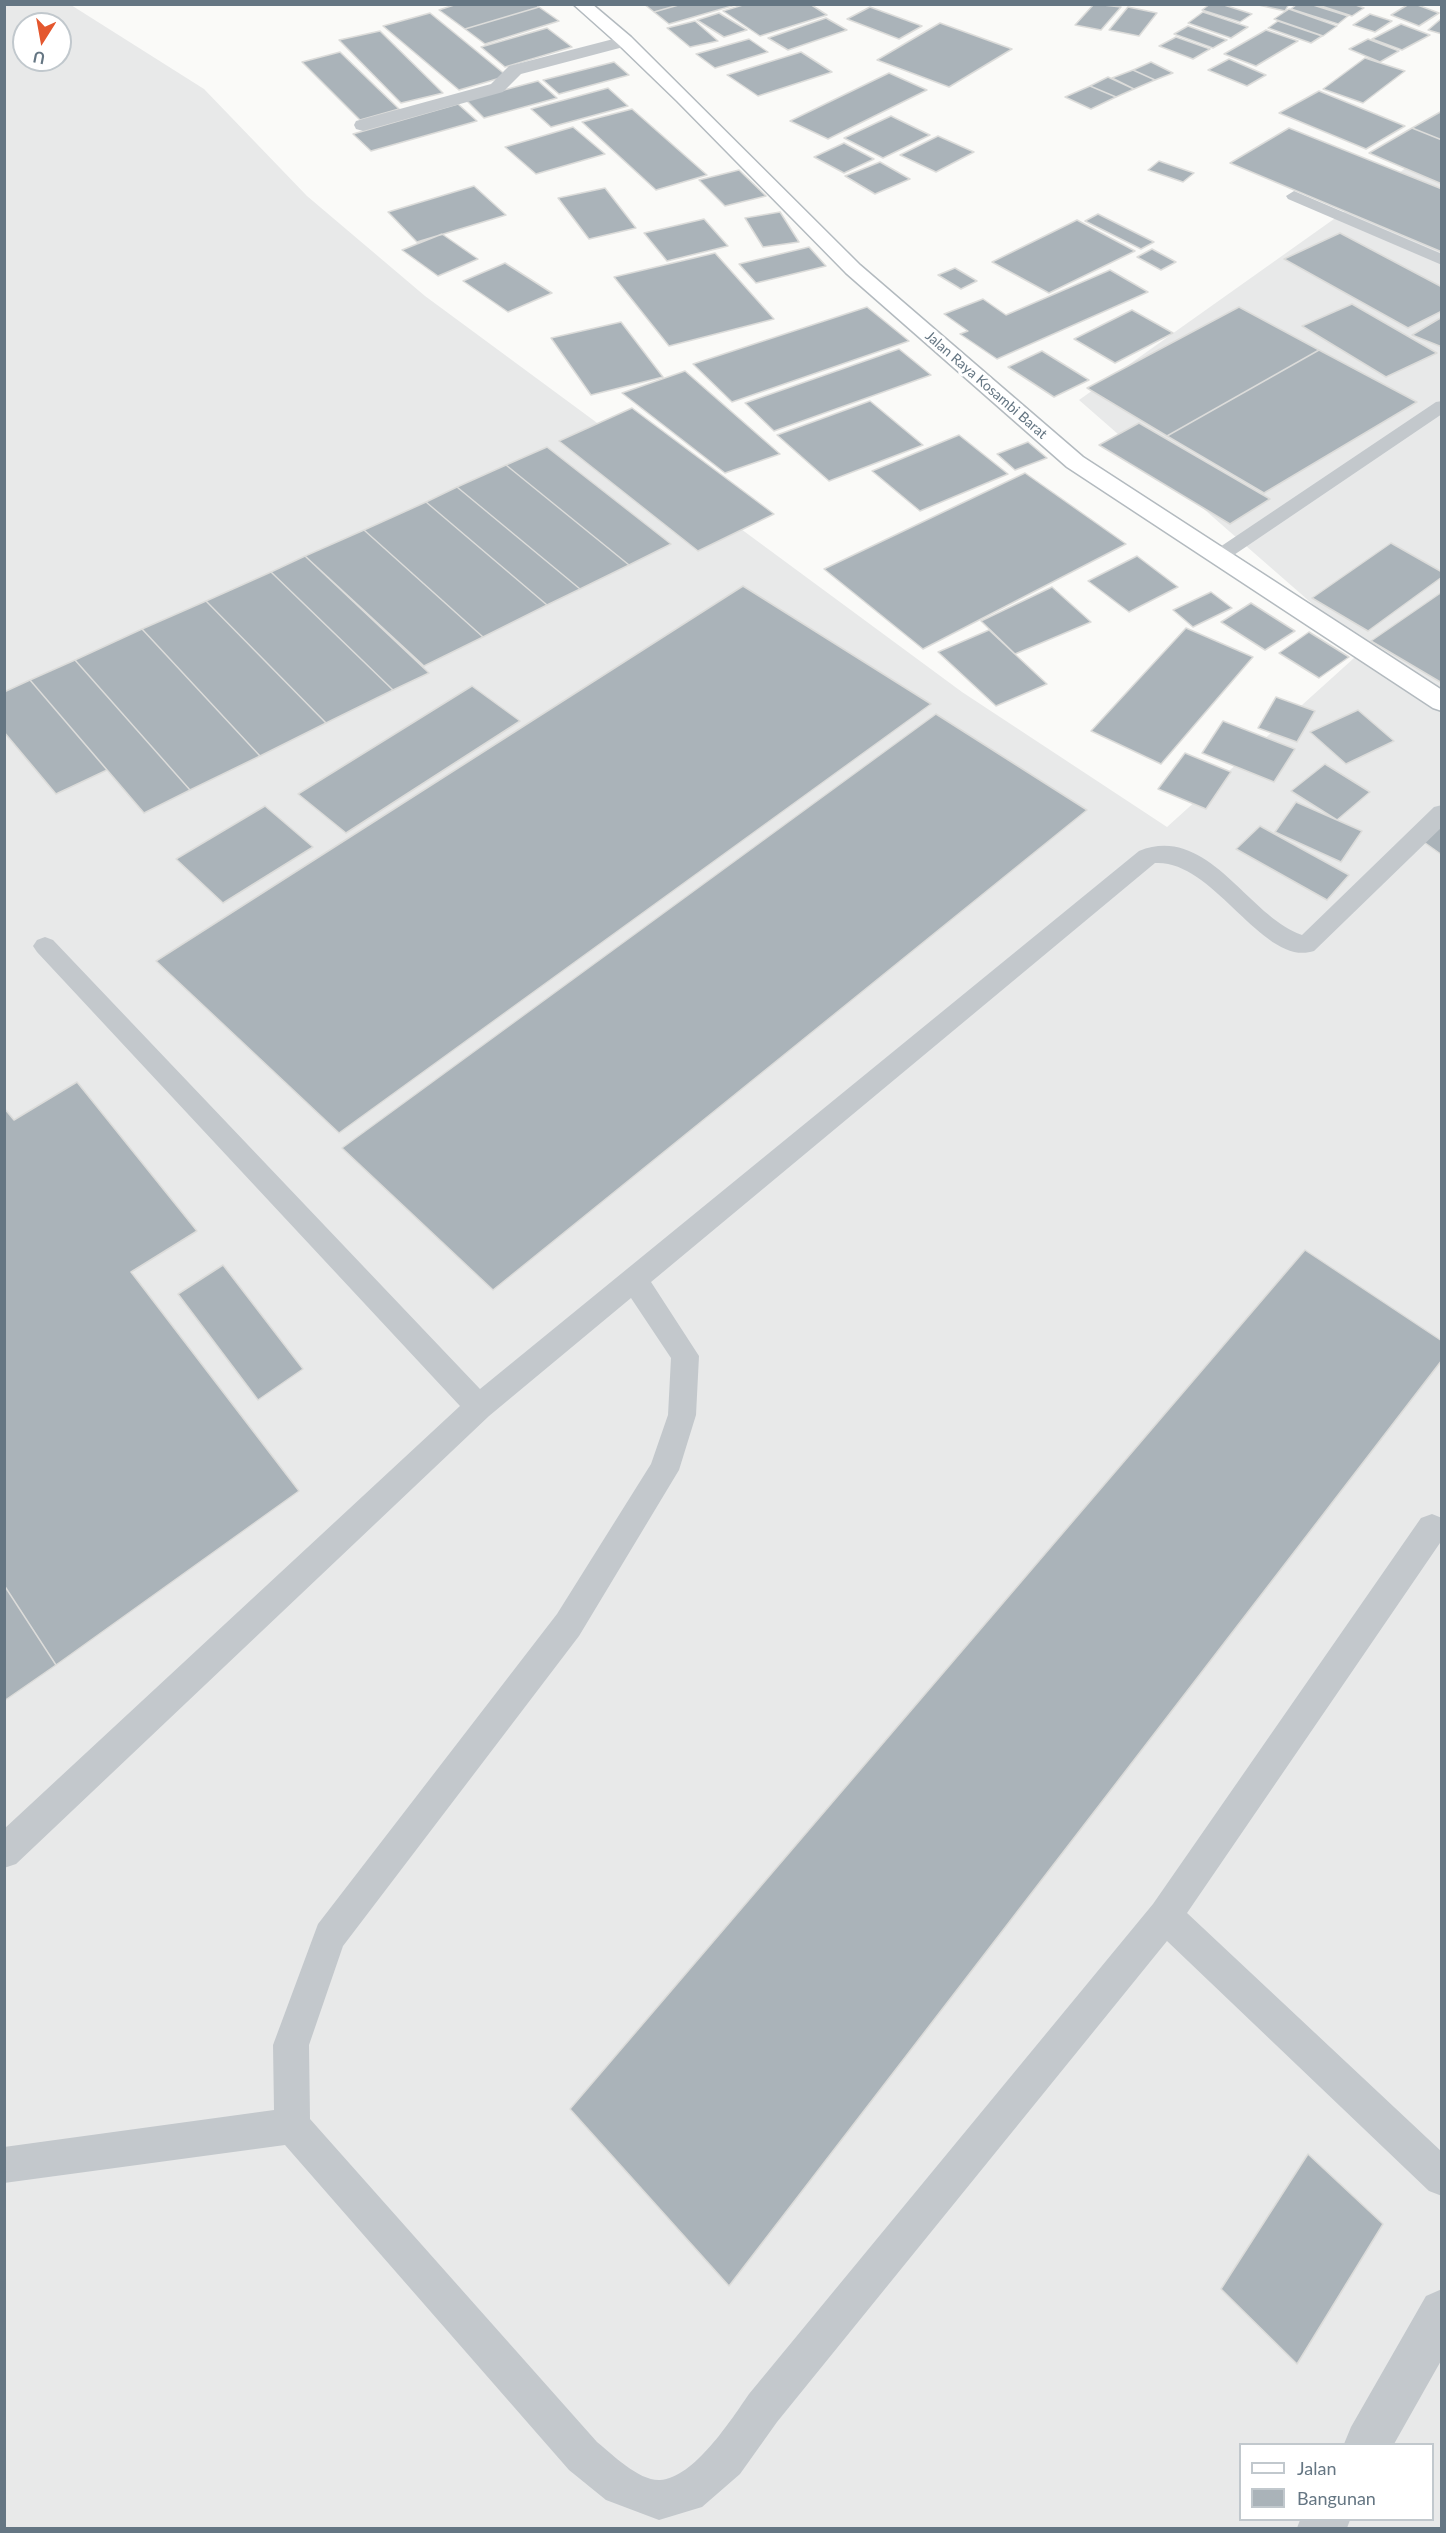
<!DOCTYPE html>
<style>
body{margin:0}
#map{position:relative;width:1446px;height:2533px;overflow:hidden;background:#fafaf8;font-family:Lato,sans-serif}
canvas{display:block}
.frame{position:absolute;inset:0;border:6px solid #657683;pointer-events:none}
.legend{position:absolute;left:1239px;top:2443px;width:195px;height:78px;box-sizing:border-box;background:#fff;border:2px solid #c1c8cd;margin:0;padding:8px 10px;list-style:none;font-size:18px;color:#657683}
.legend li{display:flex;align-items:center;gap:12px;height:30px}
.legend b{width:30px;border:2px solid #c1c8cd}
.north{position:absolute;left:12px;top:12px;width:60px;height:60px;box-sizing:border-box;background:#fff;border:2px solid #c1c8cd;border-radius:50%;rotate:191deg;font-size:16px;font-weight:700;line-height:24px;text-align:center;color:#657683}
.north::after{content:'';display:block;margin:auto;width:21px;height:27px;background:#e4572e;clip-path:polygon(50% 0,100% 100%,50% 72%,0 100%)}
</style>
<div id="map">
<canvas width="1446" height="2533"></canvas>
<div class="frame"></div>
<ul class="legend">
<li><b style="height:8px;background:#fff"></b>Jalan</li>
<li><b style="height:16px;background:#aab3b9"></b>Bangunan</li>
</ul>
<div class="north">U</div>
</div>
<script>
const context = document.querySelector('canvas').getContext('2d');
context.lineJoin = 'round';
function paint(path, color) { context.fillStyle = color; context.fill(path, 'evenodd'); }
function trace(path, color, width, dash) { context.strokeStyle = color; context.lineWidth = width; context.lineCap = dash ? 'butt' : 'round'; context.setLineDash(dash || []); context.stroke(path); }
function label(font, color, halo, rows, align = 'center') {
  context.font = font + ' Lato,sans-serif'; context.lineWidth = 6; context.setLineDash([]); context.textBaseline = 'middle'; context.strokeStyle = halo; context.fillStyle = color; for (const [text, x, y, turn = 0] of rows) {
    context.save(); context.translate(x, y); context.rotate((+turn || 0) * Math.PI / 180); context.textAlign = isNaN(turn) ? turn : align; if (halo) context.strokeText(text, 0, 0); context.fillText(text, 0, 0); context.restore();
  }
}
const built = new Path2D(`
 M5,5h66l133,84 103,107 118,100 537,396 205,135 197,-178 -285,-249 362,-257v2385h-1436zM24,24h36v36h-36zM1240,2444h192v76h-192z`);
const building = new Path2D(`
 M457,4h78l4,3 -74,22 -26,-19z
 M644,4h38l-28,8z
 M682,4h57l-70,20 -15,-12z
 M746,4h64l17,11 -67,21 -37,-25z
 M1094,4l27,3 -20,23 -26,-5z
 M1210,4h11l31,10 -12,8 -38,-12z
 M1254,4h35l-4,7z
 M1297,4h13l38,12 -10,8 -47,-15z
 M1315,4h38l11,4 -12,8z
 M1409,4h6l24,9 -20,13 -28,-11z
 M539,7l20,14 -74,23 -20,-15z
 M870,7l52,19 -23,13 -52,-20z
 M1128,7l29,6 -18,23 -30,-6z
 M1289,9l48,17 -14,10 -49,-17z
 M1203,12l45,15 -17,11 -43,-15z
 M430,13l77,63 -48,14 -76,-64z
 M719,13l28,17 -23,7 -27,-17z
 M1370,14l22,7 -17,11 -22,-7z
 M826,18l21,12 -59,20 -20,-12z
 M1442,18v16l-14,-4z
 M695,21l23,20 -28,6 -23,-19z
 M1278,21l44,15 -11,7 -43,-15z
 M940,23l72,26 -63,38 -72,-27z
 M1401,24l29,11 -28,15 -30,-11z
 M1188,26l39,14 -14,8 -39,-14z
 M547,28l25,19 -67,20 -24,-20z
 M1266,30l32,11 -42,25 -32,-12z
 M380,31l63,62 -42,10 -62,-63z
 M1176,37l34,12 -17,10 -34,-13z
 M749,39l19,13 -53,16 -19,-14z
 M1368,39l31,12 -19,11 -31,-13z
 M340,52l59,57 -39,11 -58,-58z
 M801,52l31,20 -74,24 -31,-21z
 M1365,58l40,13 -42,32 -40,-14z
 M1229,59l37,16 -19,11 -39,-16z
 M614,62l15,13 -70,19 -16,-14z
 M1151,62l22,11 -18,7 -22,-10z
 M1133,70l22,10 -21,9 -22,-11z
 M889,73l38,17 -99,49 -38,-18z
 M1108,77l26,12 -18,8 -26,-11z
 M538,81l19,17 -73,20 -18,-18z
 M1090,86l26,11 -25,12 -26,-12z
 M608,88l20,18 -77,21 -20,-18z
 M1319,91l86,35 -39,23 -87,-36z
 M458,104l19,17 -106,30 -18,-17z
 M632,109l75,66 -51,15 -74,-68z
 M1442,111v29l-30,-12z
 M891,116l39,19 -47,23 -39,-20z
 M573,127l32,27 -69,20 -31,-27z
 M1289,128l153,61v63l-212,-89z
 M1412,128l30,12v44l-73,-31z
 M938,136l36,16 -38,20 -36,-17z
 M844,143l30,16 -30,14 -30,-16z
 M1159,161l35,12 -11,9 -35,-12z
 M880,162l30,17 -35,15 -30,-18z
 M739,170l27,26 -41,10 -26,-26z
 M474,186l32,29 -89,27 -29,-30z
 M605,188l31,40 -47,11 -31,-41z
 M780,212l19,30 -36,5 -18,-29z
 M1098,214l56,28 -13,7 -56,-28z
 M704,219l24,27 -61,15 -23,-28z
 M1077,220l58,31 -86,42 -57,-31z
 M1340,233l102,54v24l-34,17 -124,-69z
 M442,234l36,25 -40,17 -36,-26z
 M809,247l17,19 -70,17 -17,-19z
 M1152,249l24,13 -15,8 -24,-13z
 M715,253l59,66 -105,27 -55,-69z
 M505,263l47,30 -44,19 -45,-31z
 M955,268l22,13 -16,8 -23,-14z
 M1110,270l38,22 -151,67 -37,-25 8,-3 -24,-17 39,-15 23,16z
 M1352,304l85,49 -51,24 -84,-51z
 M867,307l42,34 -177,61 -39,-38z
 M1239,307l80,43 -152,86 -80,-48z
 M1132,310l41,23 -58,30 -41,-24z
 M1442,317v30l-30,-12z
 M621,322l42,55 -72,18 -40,-57z
 M899,349l32,26 -157,56 -29,-28z
 M1319,350l98,52 -153,91 -97,-57z
 M1042,351l47,29 -35,17 -46,-30z
 M685,371l95,83 -55,19 -103,-80z
 M870,401l53,44 -94,36 -52,-46z
 M632,408l142,106 -76,37 -139,-110z
 M1139,423l131,76 -40,25 -131,-79z
 M959,435l49,39 -88,37 -48,-40z
 M1028,442l19,16 -32,12 -18,-16z
 M547,447l124,97 -42,21 -123,-100z
 M506,465l123,100 -49,24 -123,-102z
 M1025,473l101,71 -203,105 -99,-80z
 M457,487l123,102 -33,16 -121,-103z
 M426,502l121,103 -64,32 -119,-107z
 M364,530l119,107 -59,29 -119,-110z
 M1391,543l51,29v5l-74,54 -56,-33z
 M305,556l124,117 -36,17 -122,-118z
 M1137,556l41,31 -49,25 -41,-31z
 M271,572l122,118 -67,33 -120,-122z
 M743,586l188,118 -592,429 -183,-172z
 M1052,587l39,35 -76,32 -34,-33z
 M1211,592l21,16 -39,19 -20,-17z
 M1442,592v91l-71,-42z
 M206,601l120,122 -66,33 -118,-127z
 M1251,603l44,28 -30,19 -44,-28z
 M1186,628l67,29 -92,107 -70,-33z
 M142,629l118,127 -70,34 -115,-130z
 M989,630l58,54 -51,22 -58,-54z
 M1309,632l40,25 -30,21 -40,-25z
 M75,660l115,130 -46,23 -114,-133z
 M30,680l77,90 -51,24 -52,-62v-40z
 M472,686l48,35 -174,112 -48,-39z
 M1276,697l39,14 -18,31 -39,-14z
 M1358,710l36,31 -48,23 -36,-32z
 M936,714l151,96 -594,480 -151,-142z
 M1223,721l72,28 -21,33 -72,-29z
 M1185,753l46,19 -25,37 -48,-20z
 M1325,764l45,28 -33,28 -46,-29z
 M1296,802l66,29 -21,31 -66,-30z
 M265,806l48,41 -90,56 -47,-44z
 M1260,826l89,49 -22,25 -91,-51z
 M1442,826v29l-21,-15z
 M77,1082l120,149 -66,41 168,219 -243,174 -52,-80v-477l10,12z
 M1305,1250l137,91v19l-713,926 -159,-177z
 M223,1265l80,104 -45,31 -80,-106z
 M4,1585l52,80 -52,36z
 M1308,2154l75,70 -86,140 -76,-75z`);
const lane = new Path2D(`
 M1294,191l148,63v11l-154,-66 -2,-3z
 M1442,401v13l-217,147 -7,2 -7,-2 -3,-4 3,-4 225,-151z
 M1442,805v22l-128,124c-51,17 -100,-92 -159,-88l-504,419 48,74 -3,59 -17,55 -100,166 -236,310 -34,99 1,74 287,323c16,13 42,39 63,38 34,-2 71,-60 89,-86l404,-490 268,-386 11,-4 10,4v22l-255,373 255,239v44l-13,-5 -262,-250 -390,481 -37,52 -38,33 -43,13 -53,-20 -37,-30 -284,-325 -281,38v-36l270,-37 -1,-65 45,-121 239,-310 94,-150 17,-49 3,-57 -40,-60 -142,118 -473,448 -12,4v-39l456,-423 -423,-454 -4,-6 4,-6 8,-3 8,3 427,449 659,-538c69,-28 109,66 163,84l132,-128z`);
const street = new Path2D(`
 M625,36l6,1 3,4 -3,4 -110,29 -18,18 -140,39 -7,-2 -2,-4 2,-4 135,-37 18,-18z
 M1442,2289v70l-48,85h-50l7,-17 75,-131z
 M1300,2520h50l-3,8h-50z`);
const secondary = new Path2D(`
 M573,4h19l39,33 229,228 223,192 359,233v21l-9,-3 -366,-241 -221,-194 -169,-172 -58,-56z`);
const farStreetnames = [
 ["Jalan Raya Kosambi Barat",986,385,41]
];
paint(built, '#e8e9e9');
paint(building, '#aab3b9');
trace(building, '#dcdcda', 1.5);
trace(secondary, '#b3babf', 3);
paint(lane, '#c3c8cc');
paint(street, '#c3c8cc');
paint(secondary, '#fff');
label('14px', '#657683', '#fff', farStreetnames);
</script>
